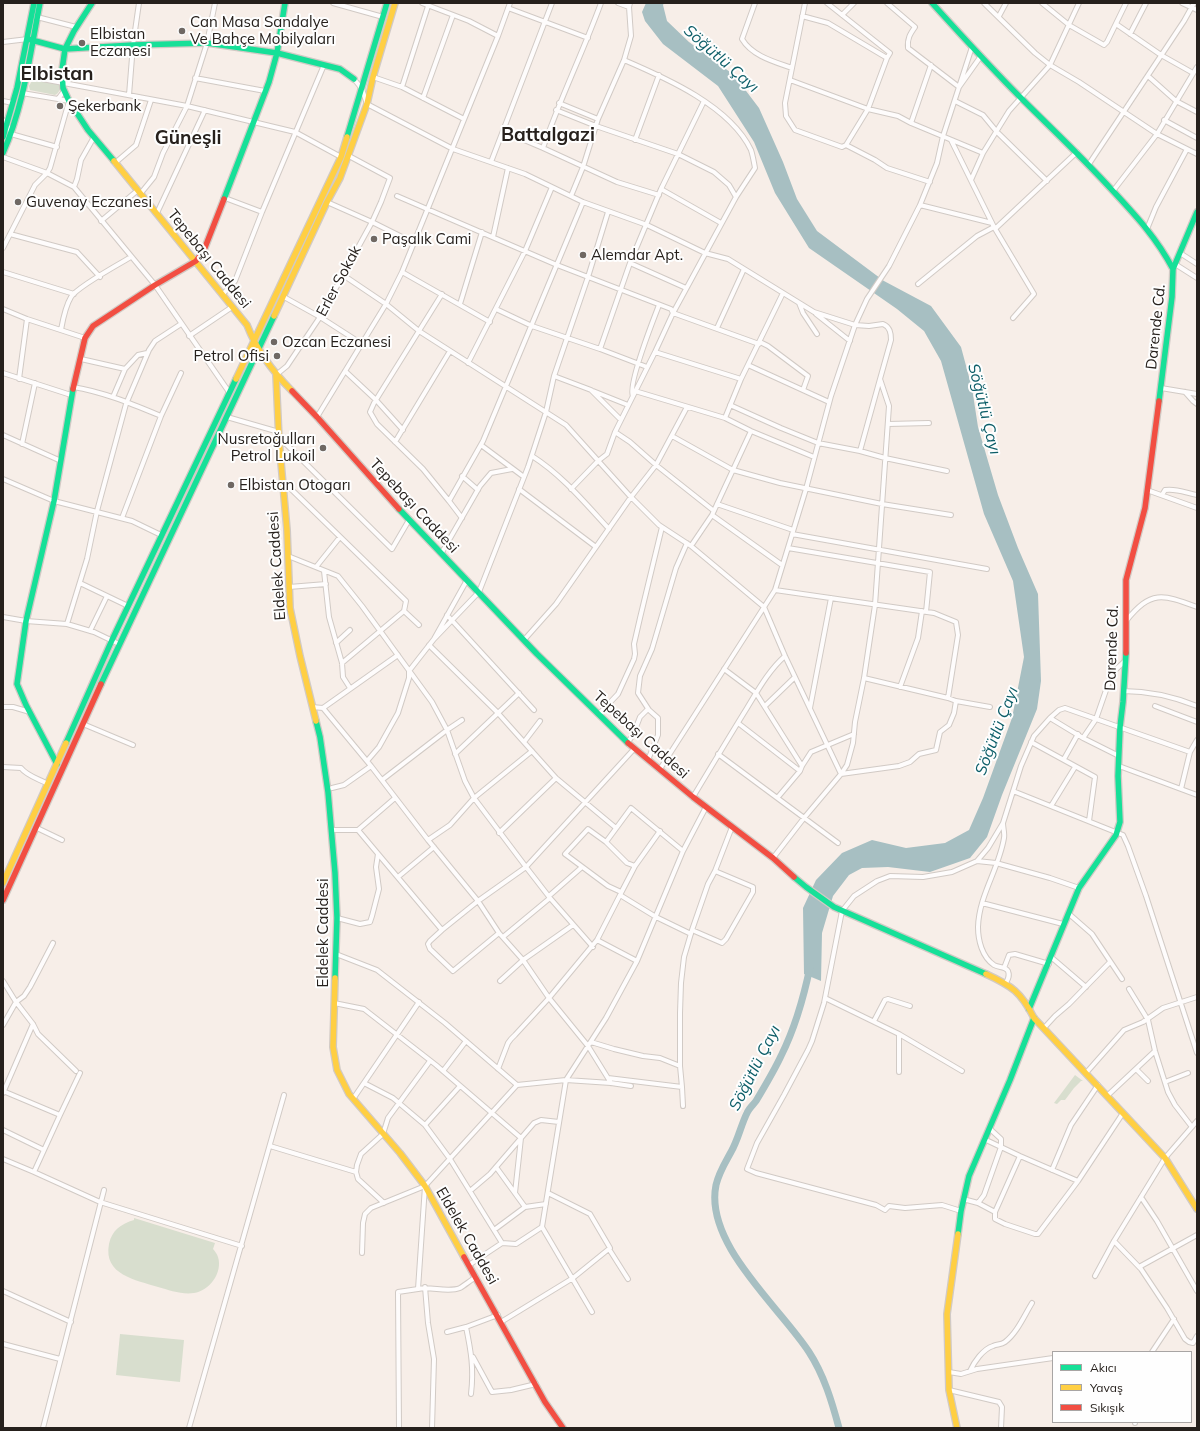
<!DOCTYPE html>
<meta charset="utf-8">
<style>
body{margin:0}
#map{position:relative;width:1200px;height:1431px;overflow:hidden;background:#f7eee8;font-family:Mulish,sans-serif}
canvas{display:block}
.frame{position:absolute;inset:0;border:4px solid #26201c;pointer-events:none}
.legend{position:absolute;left:1052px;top:1351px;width:140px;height:72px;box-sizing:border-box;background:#fefefe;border:1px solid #a8a5a4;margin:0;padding:5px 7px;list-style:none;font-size:12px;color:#26201c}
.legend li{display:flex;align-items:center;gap:8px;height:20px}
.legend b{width:20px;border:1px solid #a8a5a4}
</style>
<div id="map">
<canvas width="1200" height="1431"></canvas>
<div class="frame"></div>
<ul class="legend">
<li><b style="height:5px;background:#16e098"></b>Akıcı</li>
<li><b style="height:5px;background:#ffcf43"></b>Yavaş</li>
<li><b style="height:5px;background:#f24e42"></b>Sıkışık</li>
</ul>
</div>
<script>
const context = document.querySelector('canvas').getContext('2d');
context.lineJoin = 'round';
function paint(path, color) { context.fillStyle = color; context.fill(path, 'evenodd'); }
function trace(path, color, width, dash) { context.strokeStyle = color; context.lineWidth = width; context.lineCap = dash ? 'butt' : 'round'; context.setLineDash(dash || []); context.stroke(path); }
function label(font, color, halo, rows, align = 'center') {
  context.font = font + ' Mulish,sans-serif'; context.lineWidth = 4; context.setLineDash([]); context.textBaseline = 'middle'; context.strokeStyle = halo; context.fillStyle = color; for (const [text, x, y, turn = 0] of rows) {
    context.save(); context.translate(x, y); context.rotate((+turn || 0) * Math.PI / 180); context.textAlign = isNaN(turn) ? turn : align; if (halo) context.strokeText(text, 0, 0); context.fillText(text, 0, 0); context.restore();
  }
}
const green = new Path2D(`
 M33,79l26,5c2,5 0,9 -4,11l-25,-5 -1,-4z
 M1075,1075l8,6h-2l-7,7 -9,12h-4l-4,4 -3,-1z
 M134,1218l81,25 -2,6c2,2 4,5 5,8 5,16 -9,34 -24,36 -12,2 -25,-3 -36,-6 -22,-7 -55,-12 -49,-43 3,-14 12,-20 25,-24z
 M120,1334l64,6 -4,42 -64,-7z`);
const water = new Path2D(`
 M646,3h18l-1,2 4,16 22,21 45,33 25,33 24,54 14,37 20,32 67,50 47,25 30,41 11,41 6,39 20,68 20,53 20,46 3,87 -4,28 -35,86 -15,42 -17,21 -40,14 -42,-5 -26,1 -13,7 -16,21 -11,37 -1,48 -17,-7 -1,-66 13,-28 26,-27 30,-13 34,8 39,-5 24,-13 14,-32 29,-80 12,-61 -11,-76 -29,-67 -43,-153 -17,-30 -27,-22 -88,-61 -34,-55 -21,-51 -36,-56 -55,-42 -18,-23 -3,-9z`);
const river = new Path2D(`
 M810,967c-6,29 -15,61 -29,89 -7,15 -16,30 -25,45 -3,4 -7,7 -9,12 -6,12 -9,27 -16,39 -6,11 -12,20 -15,33 -12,59 64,122 93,167 15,23 23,50 30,76`);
const street = new Path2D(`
 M333,3l50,14
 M422,3l47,18 29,15
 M618,3l11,4
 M755,3l-13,36c10,17 33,23 50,29
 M805,3l-20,100 1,13 9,14 47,17 4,-2 22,-36 19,-51 3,-5 -63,-50
 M887,3l28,24c-5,7 -8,12 -7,21l51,39 -16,49 -6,27 -17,42 72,18
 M984,3l51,50 15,12 29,17 78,52 40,20
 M1042,3l27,22 35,20 3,-3 19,-39
 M1182,3l15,7
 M508,8l80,30
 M842,15l12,-12
 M802,16l26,7 59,35
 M999,16l7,-13
 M37,17l39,10
 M1116,24l45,31 32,18
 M1130,34l16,-31
 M3,42l25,-3
 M972,47l-13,40 22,-31
 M26,76l161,30 108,26 46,25
 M1148,76l28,25 21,11
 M373,77l29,10 62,32
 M195,78l70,13
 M354,79l8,10 5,15 86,45 72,25 58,28 64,23 58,28 23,6 86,53 41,13 14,1 14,-2c7,3 8,9 8,16l-11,39 9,27 -14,199 -11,73 -9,44 -2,21 -6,22 -6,9 -37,44 -31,40
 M790,80l78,29 30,7 13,7 72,30
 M402,87l27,-84
 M22,93l36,6 6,-8
 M129,95l4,-50 6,-42
 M423,98l30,-83
 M3,101l10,2
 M955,101l28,14 14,17 50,49
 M559,103l39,16
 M556,110l40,16 82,28 36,18 15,13 7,12
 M3,120l4,5 4,9 46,13
 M1164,120l33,18
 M911,123l20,-58
 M503,131l40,17 74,34 42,13
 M635,140l24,-65
 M951,140l43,87 40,67 -21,24
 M846,145l29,15 12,8 43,14
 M543,148c17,-49 40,-96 58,-145
 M3,157l44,16 27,14 81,98 74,107
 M491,162l61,-159
 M115,163l21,-18 15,-45
 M1089,164l95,-143 10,-18
 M971,180l12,-27 26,-42 41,-46 29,-62
 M74,187l3,-8 4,-19 13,-23
 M661,189l60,34
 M1113,191l44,-57 40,-67
 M141,193l13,-16 9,-24 24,-47 20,-63 8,-40
 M397,196l160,69 114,44 2,4 86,31
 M571,196l12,-29 15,-48 26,-59 7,-24 -2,-29 1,-4
 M225,198l37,14
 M327,202l45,20 42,21
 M157,213l48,-103
 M101,221l37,-31
 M996,228l81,-76
 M1147,229l9,-22 31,-58
 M10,234l67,18 23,25
 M493,237l15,-69
 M3,248l32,-63 12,-12 3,-5 19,-67 -11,-2
 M1180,253l17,11
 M630,263l56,25
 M1175,264l22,14
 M3,272l71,22
 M402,272l88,50
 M343,275l43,29 33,27 147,94 63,70 30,30 32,21 73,61 21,49 56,118 58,-8 11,-4 9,-8 17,-4 4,-18 9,-7 5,-12 2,-12 -8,-3
 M918,284l59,-48 17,-9
 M223,294l12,-13 27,-69 62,-147
 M442,294l-68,109 -4,9 7,12 46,45 26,32
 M284,297l36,20 42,27
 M799,303l4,10 14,21
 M460,304l22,-72
 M3,309l24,10 58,19
 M496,309l36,17 68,23 47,18
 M816,314l34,27
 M717,328l27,-59
 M61,330c2,-11 4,-23 10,-33 6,-10 48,-33 60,-40
 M189,336l43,-29
 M760,342l8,4 40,30 -5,14
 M600,349l30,-86 31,-74 43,-88
 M655,352l86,27
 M81,359l44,10
 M468,363l57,-112 27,-64
 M748,365l81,37
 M345,371l31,29 27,30
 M3,373l68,22
 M276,375l11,-9 33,-49 52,-95 9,-20 9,-24 -41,-22
 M554,376l37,14 30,30
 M19,379l8,-60
 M73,387c31,5 59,17 88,29
 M1161,388l36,6
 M593,391l35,14
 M635,391l90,27 26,13 63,26
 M1185,392l8,9 4,3
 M633,396c-6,-10 21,-78 26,-91
 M113,397l12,-28 13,-14 9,-2
 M730,405l51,23 37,15 42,8 25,7 62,13
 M227,417l52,15
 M317,417l69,-113 16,-32 96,-236 12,-33
 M725,418l16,-39 42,-86
 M888,424l41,-1
 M615,432l15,10 26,23 31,-58
 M3,435l58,26
 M672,436l61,34 47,13 102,21 69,11
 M279,440l8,5 105,104 17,-29
 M395,442l55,-91
 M22,444l13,-61
 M481,445l43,32
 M860,451l20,-72
 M532,456c30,19 53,47 77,73
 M462,476l16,14
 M3,479l51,22 78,20 29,14
 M283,484l9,6 114,111 -2,10 -62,52
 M519,489l77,58
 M571,489l27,-28 9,-7 8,-22 40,-80 18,-39 63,-116 19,-29c-1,-5 -2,-12 -4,-18 -21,-44 -85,-72 -127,-90
 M1147,490l50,18
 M1162,495l3,-5c11,-2 21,3 32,5
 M717,504l76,26
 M712,515l70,50
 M122,518l39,-102 20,-43
 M462,518l-13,-17 34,-60 100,-239
 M792,534l195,35
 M691,546l21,-31 39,-84
 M788,548l142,24 -4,40
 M441,554l39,-68 11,-13 21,-4
 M288,556l50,20 24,30 70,96 15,28 18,51 9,17 52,69 24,31 43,49
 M316,567l24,-30
 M324,571l5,46 13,46 1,14 7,11
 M80,583l48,23
 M289,587l37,-3
 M775,590l159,23 22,9 2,13 -10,63 -84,-20
 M404,611l15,14
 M447,615l87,95
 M3,617l23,4 41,3 27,8 25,12
 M1126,621c25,-31 36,-27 71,-14
 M67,624l20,-65 10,-48 29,-107 23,-54 6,-9 26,-17
 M90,631l17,-35
 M434,639l45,-47 49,-125 18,-55 8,-36 34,-99 20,-65
 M524,640l32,-36 75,-107 25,-32 58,46
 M336,643l14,-13
 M429,645l68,67 59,66 60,50
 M724,669l32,24 46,73
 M900,687l18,-49 4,-27
 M1123,691c27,0 49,5 74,15
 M956,701l34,6
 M765,706l30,-29
 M1155,706l42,16
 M3,707h10l17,5
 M312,707l11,1 48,58 57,74 50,61 21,32 24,27 26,38 48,-58 40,21
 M323,708l75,-53
 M810,708l21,-110
 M599,714l19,-20 16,-35 1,-5 -1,-10 6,-26 22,-91
 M1050,718l33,20 36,18
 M738,723l62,48
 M83,724l50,21
 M1083,738l13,-19 16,-46 13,-12
 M524,742l16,-21
 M628,742l5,-7 7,-18 8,-8
 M1031,742l64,35 -6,44
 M455,754l64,-61
 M718,754l120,89
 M1064,759l14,-25
 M648,760l10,-25v-17l-9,-8 -11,-17 2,-17 12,-27 24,-81 11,-25
 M367,761l12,-14 19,-34 11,-35v-7l25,-32 33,-59
 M1119,766l78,29
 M3,767l18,1c6,8 18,11 27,16
 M660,769l115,-179 31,-101 25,-93 24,-71 12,-26 22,-33 31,-61
 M382,780l65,-50 15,-10
 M332,788l12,-3 27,-19
 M1181,789l9,-37 7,-12
 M1013,791l110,44 5,11 18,50 51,157
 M693,797c18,-30 36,-60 54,-89 11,-18 22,-38 38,-52
 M778,797l22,-26 2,-5 9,-14 43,-18
 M1051,806l24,-39
 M1003,823c0,5 2,11 1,15 -5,31 -25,57 -26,89 0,13 4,30 16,38 5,3 11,1 14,6 2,5 0,8 -2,12
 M37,828l25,12
 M331,830h27l37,-32
 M358,830l84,100
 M499,833l57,-55
 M428,840l22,-15 24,-27 58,-47
 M606,842l25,-34 52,43
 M977,861l19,2 54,15 29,10
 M398,877l36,-30
 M621,892l-13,-6 -43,-32 23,-25 18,13 21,21 8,3
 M621,893l14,-27 25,-35
 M549,896l33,-29
 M982,903l81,21
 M1068,913l24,21 30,45
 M337,918l23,6 10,-2 2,-6 7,-27 -3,-22 2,-13
 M692,930l16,-46 7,-13 17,-44
 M499,933l-46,38 -23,-22 -2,-5 2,-3 12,-11 36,-29 48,-34 108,-118
 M503,937l47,-39
 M597,940l23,-45 36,22 35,17
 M336,954l41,16 68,53 72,62
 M1051,957l35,30
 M1004,968l5,-13 6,-1 34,10
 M3,981l13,21 17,22 5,10 38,37
 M500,981l23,-21 50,-35
 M1129,989l19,31 7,31 13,41 7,13 17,22
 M825,998l74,36 63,37
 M334,1003l30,6 72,56 85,73 -6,55
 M874,1021l11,-21 3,-1 22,7
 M3,1025l13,-23 8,-6 6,-9 23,-44
 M1044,1028l11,-12 14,-12 41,-42
 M591,1042l23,7 29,7 17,2 20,8 2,21
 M680,1066v-53l1,-30 3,-26 8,-27 30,13 4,-4 27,-47v-5l-38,-16
 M498,1069l10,-26 3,-4 4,-4 34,-37 39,48 23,37
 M1136,1069l12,12
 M443,1071l23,-30
 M899,1072v-38
 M1086,1073l38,-43 19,-8 20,-14 34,-11
 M608,1078l74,9 1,19
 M1165,1082l23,-9
 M364,1083l29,15 32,27 25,34 52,84
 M3,1091l57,24 20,-42
 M3,1093l30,-69
 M1107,1096l48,-45
 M353,1099l66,-97
 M425,1125l35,-39
 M3,1130l41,20
 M984,1139l36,17 58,25
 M270,1146l86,26
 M1020,1156l-25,56v7l10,5 30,10h3l40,-53 45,-68
 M3,1159l31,13 26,-57
 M496,1167l29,40
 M1052,1170l19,-45 27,-40
 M34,1172l66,30 142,44
 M470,1191l20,-17 44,-51 7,-3 18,2
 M1141,1197l16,24 40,70
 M963,1199l15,4 6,-8 17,-48v-8l-12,-11
 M384,1203l-26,-24 -2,-7 1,-7 4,-11 22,-20 5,-16 42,-57
 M978,1203l17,9
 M961,1211l-19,-6 -37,3 -16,-2 -4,4 -9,-5 -120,-32 -9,-4 10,-26 27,-48 24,-45 4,-9 12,-38 18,-92 12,-15 23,-15 13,-5 33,1 29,-5 25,-11 11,-13 15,-25 18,-57 13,-30 16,-18 9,-8 6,-2 125,44
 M542,1227l50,85
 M494,1230l31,-23 21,-3
 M1114,1241l27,28 26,39 18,31 4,3 4,1 4,-7
 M609,1249l19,30
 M362,1253l1,-30 2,-9 6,-6 54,-22
 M469,1265l33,-22 14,1 26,-17 24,-147 45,3 20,3
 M1139,1267l58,-32
 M1095,1276l19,-35 51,-83 32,-37
 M476,1277c-5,3 -11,8 -16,11 -12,5 -30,-2 -42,1l7,-103 92,-101 49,-5 40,-62 31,-57 46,-110 23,-44
 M425,1287l3,36 6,36 -2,69
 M3,1291l68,31
 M501,1322l72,-44 37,-30 -20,-34 -42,-21
 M447,1332l19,-5
 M3,1344l57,15
 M1152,1352l22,-33
 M473,1357l19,35 19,-2 25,-6
 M970,1371c4,-9 13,-22 23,-25 4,-2 8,-1 12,-4 12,-9 19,-26 27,-39
 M949,1372l12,2 16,-5 76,-11
 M949,1390l50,12 3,5 -1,21
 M471,1394c3,-25 0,-43 -5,-67l32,-12
 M1135,1423v-1
 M43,1428l61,-238
 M189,1428l95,-333
 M399,1428l-1,-136 20,-3`);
const fast = new Path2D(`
 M92,3l-18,28 -9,18 -3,21 1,18 6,13 19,29 26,31
 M932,3c29,32 59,65 90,96 30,30 61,59 90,91 24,26 44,47 61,79
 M28,39l37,10 68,-4 74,-2 70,10 63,16 14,10
 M3,137l14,-49 17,-85
 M347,137l40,-134
 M3,153c21,-48 27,-99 37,-150
 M224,199l45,-117 8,-29 8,-50
 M1159,401l13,-104 1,-28 24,-57
 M399,509l138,145 91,89
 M101,684l173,-368
 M316,721l4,16 8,55 7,81 2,45 -2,60
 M66,743l46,-103 124,-261
 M57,764l-31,-59 -9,-21 9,-63 28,-120 19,-112
 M794,877l12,10 28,20 152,67
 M1029,1009l50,-121 37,-53 4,-13 -2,-46 2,-49 3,-25 3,-49
 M958,1234l3,-23 8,-35 41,-96 24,-62`);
const slow = new Path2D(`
 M114,161l133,164c10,26 26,47 45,66
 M274,316l53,-114 13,-24 27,-74 6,-27 22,-74
 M276,375l3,65 8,90 3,78 10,48 16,65
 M236,379l105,-222 6,-20
 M3,883l63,-140
 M986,974c26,12 35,18 48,44l131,140 32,51
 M335,978l-2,69 4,23 12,24 51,59 25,33 39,71
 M957,1428l-8,-38 -2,-76 11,-80`);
const jam = new Path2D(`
 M73,389l12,-51 8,-12 62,-41 41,-24 8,-11 20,-51
 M292,391l25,26 82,92
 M1126,653v-73l19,-72 14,-107
 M628,743l65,54 80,61 21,19
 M3,900l98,-216
 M464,1257l81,145 18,26`);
const markers = [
 [182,31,4,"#6f6863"],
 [82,43,4,"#6f6863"],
 [60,106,4,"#6f6863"],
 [18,202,4,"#6f6863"],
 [374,239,4,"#6f6863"],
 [583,255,4,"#6f6863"],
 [274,342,4,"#6f6863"],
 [277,356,4,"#6f6863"],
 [323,448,4,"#6f6863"],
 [231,485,4,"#6f6863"]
];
const poiNames = [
 ["Can Masa Sandalye",190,22],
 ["Ve Bahçe Mobilyaları",190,39],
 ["Elbistan",90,34],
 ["Eczanesi",90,51],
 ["Şekerbank",68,106],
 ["Guvenay Eczanesi",26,202],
 ["Paşalık Cami",382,239],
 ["Alemdar Apt.",591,255],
 ["Ozcan Eczanesi",282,342],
 ["Petrol Ofisi",269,356,"right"],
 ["Nusretoğulları",315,439,"right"],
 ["Petrol Lukoil",315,456,"right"],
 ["Elbistan Otogarı",239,485]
];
const streetNames = [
 ["Tepebaşı Caddesi",209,259,51],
 ["Erler Sokak",339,281,-62],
 ["Darende Cd.",1156,327,-84],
 ["Tepebaşı Caddesi",414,506,47],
 ["Eldelek Caddesi",277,566,-94],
 ["Darende Cd.",1112,648,-88],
 ["Tepebaşı Caddesi",641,735,42],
 ["Eldelek Caddesi",323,933,-90],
 ["Eldelek Caddesi",467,1236,60]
];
const waterNames = [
 ["Söğütlü Çayı",721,59,41],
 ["Söğütlü Çayı",984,409,76],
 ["Söğütlü Çayı",997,731,-69],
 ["Söğütlü Çayı",755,1068,-63]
];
const districtNames = [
 ["Elbistan",57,74],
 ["Battalgazi",548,135],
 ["Güneşli",188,138]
];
paint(green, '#d8dece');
paint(water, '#a7bfc2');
trace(river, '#a7bfc2', 7);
trace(street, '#d1cac5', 6);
trace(fast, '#d1cac5', 8);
trace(slow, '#d1cac5', 8);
trace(jam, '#d1cac5', 8);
trace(street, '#fefcfc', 4);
trace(fast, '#16e098', 5.5);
trace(slow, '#ffcf43', 5.5);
trace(jam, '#f24e42', 5.5);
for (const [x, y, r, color] of markers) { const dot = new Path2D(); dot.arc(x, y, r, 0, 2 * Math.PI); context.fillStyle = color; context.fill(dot); trace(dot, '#fefefe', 1.5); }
label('15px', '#26201c', '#fefefe', poiNames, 'left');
label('15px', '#26201c', '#fefefe', streetNames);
label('italic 16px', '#0d5e68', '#fefefe', waterNames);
label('bold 19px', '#26201c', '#fefefe', districtNames);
</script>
